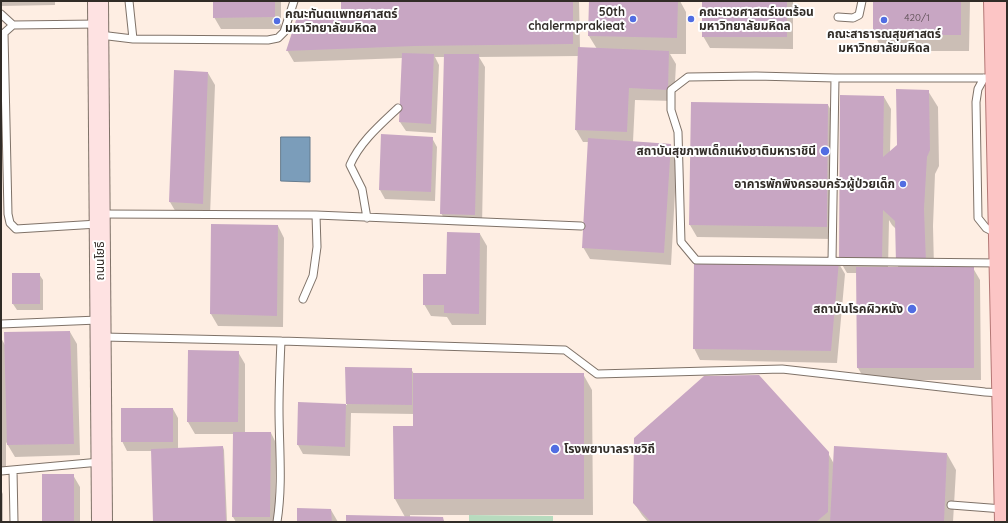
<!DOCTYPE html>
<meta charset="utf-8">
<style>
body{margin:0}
#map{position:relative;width:1008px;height:523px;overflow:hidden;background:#feeee3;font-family:Quicksand,sans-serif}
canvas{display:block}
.frame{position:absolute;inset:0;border:2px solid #312c27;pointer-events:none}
</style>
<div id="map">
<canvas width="1008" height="523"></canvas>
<div class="frame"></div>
</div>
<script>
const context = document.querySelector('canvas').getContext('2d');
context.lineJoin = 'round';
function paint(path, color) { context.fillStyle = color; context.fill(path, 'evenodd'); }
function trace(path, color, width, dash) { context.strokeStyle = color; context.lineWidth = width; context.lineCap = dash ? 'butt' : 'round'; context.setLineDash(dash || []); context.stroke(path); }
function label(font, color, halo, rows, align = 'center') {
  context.font = font + ' Quicksand,"Noto Sans Thai",sans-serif'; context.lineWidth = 4; context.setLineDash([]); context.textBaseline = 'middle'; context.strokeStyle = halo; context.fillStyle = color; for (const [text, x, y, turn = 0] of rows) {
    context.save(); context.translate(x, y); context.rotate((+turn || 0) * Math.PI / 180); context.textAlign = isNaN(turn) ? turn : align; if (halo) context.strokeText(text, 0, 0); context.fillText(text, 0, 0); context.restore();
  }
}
const green = new Path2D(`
 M469,515l84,1v6h-84z`);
const water = new Path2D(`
 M281,137h29v45l-29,-1z`);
const shadow = new Path2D(`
 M1,1h54v4l-54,1z
 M214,1h67v28h-60l-7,-12z
 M342,1h237l1,47 17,1 -8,-13 1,-35h90l6,11v42h-16l6,10 -2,37 -39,-1 -2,42 37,2 7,12 -6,109 -81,-6 -7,-12 6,-105h-6l-7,-12 3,-74 -100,1 6,10 -3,159 -34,-1 -7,-12 4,-156h-10l4,8 -3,68 -30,-2 -6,-9 3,-64 -109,4 -7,-12 55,-39z
 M703,1h90v48l-83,-1 -7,-12z
 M874,1h96l-1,50h-86l-9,-17z
 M1,34l4,6 -4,168z
 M175,72l33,1 7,12 -5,131 -33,-2 -7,-12z
 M928,91l10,16 1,59 -4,8 -2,52 1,42h39l7,12 1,100h-116l-7,-12 -1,-95h-10l-7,-12 44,-164 7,12 -1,44 8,-7zM889,220l3,5 4,4v34l3,5h-11z
 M828,105l7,12 -2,122 -136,-2 -7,-12z
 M432,138l5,9 -2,54 -50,-2 -5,-9z
 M278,226l6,12 -1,89 -65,-1 -7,-12z
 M480,234l7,12 -1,79h-34l-5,-8 -16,-1 -7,-12z
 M838,262l7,12 -8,89 -137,-3 -6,-12z
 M39,274l4,6v30h-26l-4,-6z
 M70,332l7,12 3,111 -65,2 -9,-15v26h-5v-130l4,7z
 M238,352l7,12v69h26l5,10 -1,79h-39l-3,-5 1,-83h-39l-7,-12z
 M346,368l65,1 3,5h169l9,16 1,125h-183v2l32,1 3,4h-98l58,-5 -10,-18 19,-72v-13l-63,-1 -1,43 -47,-2 -5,-9 1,-42 48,2z
 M173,409l5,9v31l45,-2 1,3 3,72h-73l-2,-71h-25l-5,-10z
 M828,453l6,11 113,-10 9,16 -3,52h-305l-6,-7 -8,-12z
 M73,475l7,12v35h-37z
 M1,490l2,4v28h-2z
 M331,510l7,12h-40z`);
const building = new Path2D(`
 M213,1h62v16l-62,1z
 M341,1h232v43l-158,2 -129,5 12,-37 43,-4z
 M589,1h89l-1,37 -89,-2z
 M702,1h85v36h-85z
 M873,1h88v34h-88z
 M578,47l91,4 -1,39 -39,-2 -2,44 -52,-2z
 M402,53l32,1 -3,70 -32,-2z
 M444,54h35l-4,161 -35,-1z
 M174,70l34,2 -5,132 -34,-2z
 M896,89l33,1 1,60 -3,7 -3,52 2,53 -30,1 -1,-42 -12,-11 -1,51h-43l1,-166 44,1 -1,61 14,-12z
 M691,102l137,2 -1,123 -138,-2z
 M381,134l52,3 -2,55 -52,-2z
 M588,138l83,6 -7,109 -82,-5z
 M211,224l67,1 -1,91 -67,-2z
 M447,232l33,1 -1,81 -35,-1v-8h-21v-31h23z
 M694,261h145l-8,90 -138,-2z
 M856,267h118v101h-117z
 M12,273h28v31h-28z
 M70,331l4,113 -67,1 -3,-113z
 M188,350l51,1 -1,71h-51z
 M345,367l67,1v37l-66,-1z
 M413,373h171v126h-190l-1,-73h20z
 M759,375l70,77 -1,60 -12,10h-165l-18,-19 1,-65 70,-62z
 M298,402l48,2 -1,43 -48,-2z
 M121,408h52v34h-52z
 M233,432h38l-1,85h-38z
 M223,446l3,76h-73l-2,-73z
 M834,446l113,7 -3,69h-114z
 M42,474h32v48h-32z
 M297,508l34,1 1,13h-35z
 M346,515l97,2 1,5h-98z`);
const lane = new Path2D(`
 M129,1l4,38
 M1,14l12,11
 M838,17l15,1 6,-3 3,-14
 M98,24l-85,1 -9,8 4,181 2,9 6,6 82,-5
 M100,35l33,4 135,1 10,-2 6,-6 10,-31
 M984,78l-6,11 -2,13 2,116 8,10 10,5
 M995,78h-160l-79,-2 -68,1 -17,13v20l7,22 3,110 15,18 303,3
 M102,214l214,1 265,11
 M367,218l-5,-29 -12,-24c10,-23 30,-40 48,-57
 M832,261l3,-183
 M303,299l10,-23 4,-29 -1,-32
 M1,324l97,-4
 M103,337l178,4 284,9 32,24 185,-5 203,23 16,1
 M13,470l1,52
 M1,471l99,-9
 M951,505l52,4
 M277,522c6,-38 2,-75 2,-113 0,-23 1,-45 2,-68`);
const secondary = new Path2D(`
 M98,1l4,521`);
const primary = new Path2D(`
 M995,1l11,521`);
const markers = [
 [633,19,4,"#516de2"],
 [691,19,4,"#516de2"],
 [884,20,4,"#516de2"],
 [277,21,4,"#516de2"],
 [825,151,5,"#516de2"],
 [903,184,4,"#516de2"],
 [912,309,5,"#516de2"],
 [555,449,5,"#516de2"]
];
const numberNames = [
 ["420/1",917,18]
];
const poiNames = [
 ["50th",625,12],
 ["chalermprakieat",625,26],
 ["คณะเวชศาสตร์เขตร้อน",699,12,"left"],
 ["มหาวิทยาลัยมหิดล",699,26,"left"],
 ["คณะทันตแพทยศาสตร์",285,14,"left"],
 ["มหาวิทยาลัยมหิดล",285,28,"left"],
 ["คณะสาธารณสุขศาสตร์",884,34,"center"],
 ["มหาวิทยาลัยมหิดล",884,48,"center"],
 ["สถาบันสุขภาพเด็กแห่งชาติมหาราชินี",816,151],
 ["อาคารพักพิงครอบครัวผู้ป่วยเด็ก",895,184],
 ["สถาบันโรคผิวหนัง",903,309],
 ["โรงพยาบาลราชวิถี",564,449,"left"]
];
const streetNames = [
 ["ถนนโยธี",100,261,-90]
];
paint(green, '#b7dbbe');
paint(water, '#7b9dba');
trace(water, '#657b8e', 1);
paint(shadow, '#0003');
paint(building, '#c8a6c3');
trace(lane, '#7f7268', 9);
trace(secondary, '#7f7268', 22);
trace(primary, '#b47775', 24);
trace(lane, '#fff', 7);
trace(secondary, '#fee2e2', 20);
trace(primary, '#fcc5c5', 22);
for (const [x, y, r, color] of markers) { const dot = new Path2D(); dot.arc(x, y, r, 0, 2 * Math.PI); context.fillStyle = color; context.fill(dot); trace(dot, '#fff', 1.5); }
label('10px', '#574a4e', null, numberNames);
label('bold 12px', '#312c27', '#fff', poiNames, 'right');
label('12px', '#312c27', '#fff', streetNames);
</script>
